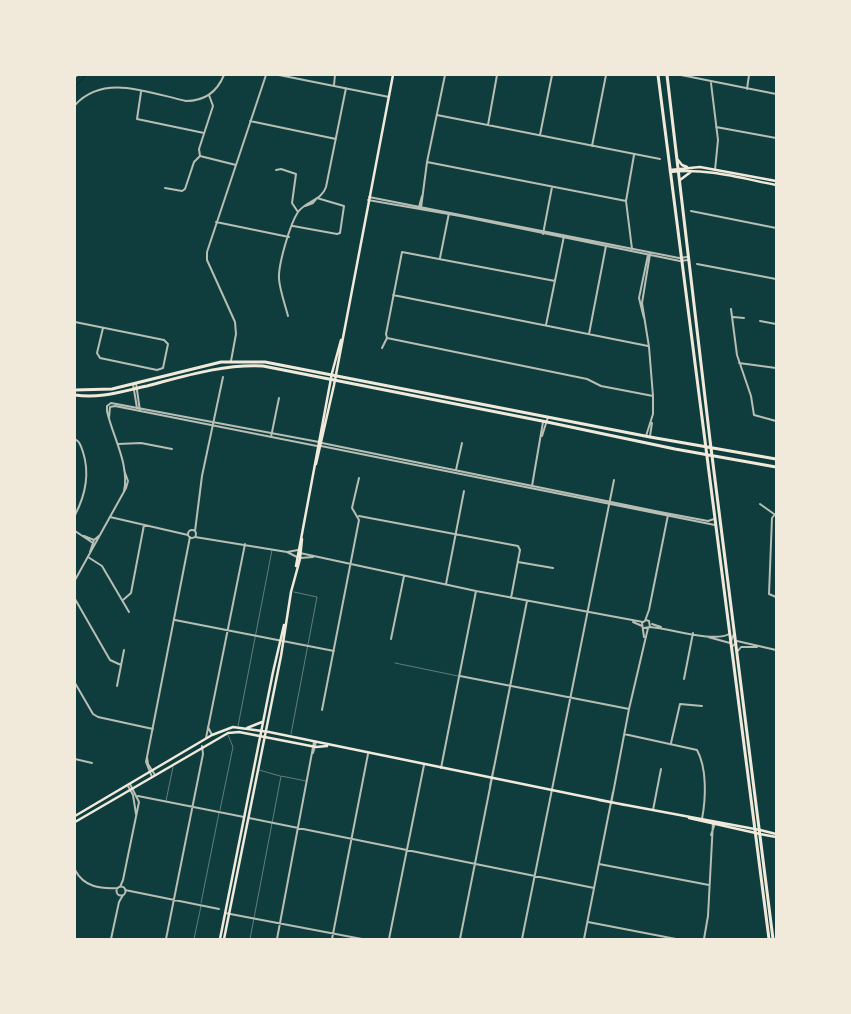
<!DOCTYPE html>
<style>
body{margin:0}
#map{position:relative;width:851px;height:1014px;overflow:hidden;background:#0f3d3e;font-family:Jost,sans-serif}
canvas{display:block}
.frame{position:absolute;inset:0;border:76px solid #f1e9da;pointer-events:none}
</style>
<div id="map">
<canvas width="851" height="1014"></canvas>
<div class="frame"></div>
</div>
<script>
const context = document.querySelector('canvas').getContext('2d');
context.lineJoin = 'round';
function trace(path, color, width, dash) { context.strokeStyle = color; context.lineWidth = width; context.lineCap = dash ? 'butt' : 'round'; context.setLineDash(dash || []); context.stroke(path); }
const stream = new Path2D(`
 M75,87l11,-12`);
const service = new Path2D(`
 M395,663l63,13
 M238,726l34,-176
 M291,734l26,-137 -23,-5
 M259,770l21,6
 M166,801l7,-34
 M220,810l13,-63 -5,-12
 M201,903l18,-90
 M194,939l7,-33
 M250,939l31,-163 25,5`);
const minor = new Path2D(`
 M279,75l110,22
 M681,75l95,19
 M75,77l2,-2
 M711,83l7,57 -3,30
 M334,85l1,-10
 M747,89l2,-14
 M141,92l-4,27 67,14
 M75,105c29,-32 74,-12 111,-4 18,0 31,-9 38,-26
 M437,115l223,44
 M250,121l86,18
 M488,125l9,-50
 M716,127l60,11
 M540,135l12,-60
 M592,146l14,-71
 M200,156l-1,-7 14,-43 -4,-11
 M200,156l36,9
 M427,162l199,39
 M276,170l5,-1 15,5 -4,29 6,9
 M165,188l17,3 3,-2 9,-27 6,-6
 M305,206l8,-3 4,-5
 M419,207l3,-11
 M421,208l6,-46 18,-87
 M691,211l85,17
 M216,222l73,15
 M293,226l44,8 3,-1 4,-27 -27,-8
 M543,234l9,-47
 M632,249l-6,-48 8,-46
 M440,258l9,-45
 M393,295l255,51
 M731,309l6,46 14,41 3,19 22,6
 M288,316c-3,-12 -8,-25 -9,-37 -1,-14 11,-55 19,-67 8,-11 24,-12 28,-25l20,-99
 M733,317l11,1
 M760,321l16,3
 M75,322l89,18 4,4 -5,24 -6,2 -57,-12 -3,-5 6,-25
 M546,325l18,-89
 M589,334l17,-88
 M387,338l200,41 14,7 52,10
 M382,348l5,-10 -1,-4 16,-82 153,29
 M231,361l5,-27 -1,-12 -28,-62v-8l59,-177
 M739,363l37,5
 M136,383l4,28
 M133,384l4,24
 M542,436l6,-19
 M271,437l8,-39
 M75,439c5,3 6,7 8,13 7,22 3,42 -8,63
 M118,444l23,-1 31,6
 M456,470l6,-27
 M532,486l11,-64
 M760,504l14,10
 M776,513l-4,5 -3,76 7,3
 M359,516l159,30 2,4 -9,48
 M110,517l78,18
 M188 534a4 4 0 1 1 8 0a4 4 0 1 1-8 0Z
 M75,531l18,12
 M195,531l7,-55 21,-99
 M84,536l10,4
 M195,537l92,15 10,5
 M287,552l11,-2
 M300,553l176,38 167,31
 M88,557l14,9 27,46
 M300,558l13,-1
 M518,562l35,6
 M446,584l18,-93
 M75,599l35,61 11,5
 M123,600l8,-7 13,-68
 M175,620l159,31
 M645,621l4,-11 19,-95
 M633,622l9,4
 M652,624l9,3
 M650,627c19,1 64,16 79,7
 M644,637l-2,-14 4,-3 3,1 1,6 -6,1
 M708,637l22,6 4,-9
 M391,639l13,-63
 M733,646l4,-5 39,9
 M737,652l4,-5h16
 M460,676l169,33
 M684,679l9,-46
 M75,683l18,31 5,3 55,12
 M117,686l7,-36
 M322,710l37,-190 -7,-12 7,-30
 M208,727l4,8
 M624,734l73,16c10,18 9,48 5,69
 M206,738l39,-194
 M671,743l9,-39 22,2
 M313,753l3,-11
 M147,757l1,7 7,11
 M75,759l17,4
 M441,768l35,-177
 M152,777l-6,-15 44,-225
 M128,786l5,9 3,19
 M490,786l4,-19
 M138,796l106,21
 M611,804l18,-95 19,-81
 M653,810l8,-41
 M249,818l345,70
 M711,835l4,-12
 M599,864l110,21
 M75,870c9,17 25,19 43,18
 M116.5 891a4.5 4.5 0 1 1 9 0a4.5 4.5 0 1 1-9 0Z
 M120,887l3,-7 16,-78 -9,-18
 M125,890l94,19
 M225,913l137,26
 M588,922l88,17
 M111,939l8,-37 4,-7
 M166,939l37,-185 -1,-8
 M277,939l37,-197
 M332,939l36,-185
 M389,939l35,-174
 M460,939l67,-338
 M522,939l92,-459
 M584,939l29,-147
 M704,939l4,-23 5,-94`);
const tertiary = new Path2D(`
 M369,197l310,61 8,-1
 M368,200l92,16 220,45 8,-1
 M697,264l79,15
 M644,318l-5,-20 9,-43
 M109,418l1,-11 5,-1 202,40
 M646,436l7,-22v-18l-4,-49 -7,-44 8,-49
 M650,436l2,-13
 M322,443l338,69 48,9 6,-2
 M321,446l394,79
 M124,491c6,-26 -12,-56 -17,-80v-5l4,-3 208,39
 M90,552l4,-12 6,-5
 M75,580l51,-92 2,-7 -4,-11`);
const secondary = new Path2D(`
 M760,830l16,4
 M760,834l16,3`);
const primary = new Path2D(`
 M678,160l4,5 5,2
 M670,170l30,-3 76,14
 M670,172c37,-4 70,6 106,13
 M680,180l12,-9
 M316,464l18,-79 59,-310
 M296,566l36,-193 9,-33
 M247,728l15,-6
 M599,800l161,30
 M75,816l137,-81 21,-8 36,5 356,73
 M689,818l71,16
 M75,822l153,-89 11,-1 77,15 11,-1
 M220,939l53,-267 11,-47
 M224,939l57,-283 10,-64 9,-33 2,-20`);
const trunk = new Path2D(`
 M658,75l111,864
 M667,75l43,365 63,499
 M75,390l37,-1 109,-27h44l385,75 126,22
 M75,395c25,4 48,-4 72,-9 38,-10 76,-22 116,-20l284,56 128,27 101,18`);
trace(stream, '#0a2a2b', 1);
trace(service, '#b8beb3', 0.5);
trace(minor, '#b8beb3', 2);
trace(tertiary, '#b8beb3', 2);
trace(secondary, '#f1e9da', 2.5);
trace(primary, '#f1e9da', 2.5);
trace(trunk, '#f1e9da', 3);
</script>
